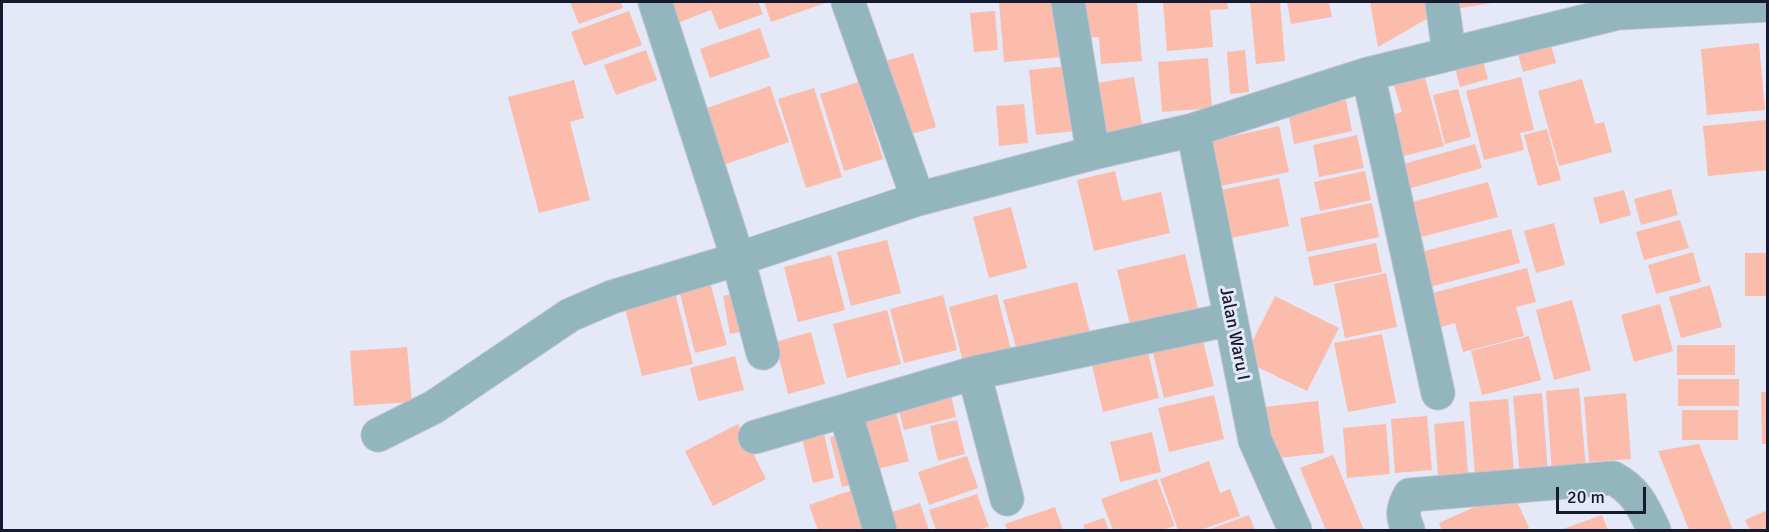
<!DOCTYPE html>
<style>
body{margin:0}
#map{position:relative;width:1769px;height:532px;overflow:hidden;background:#e5e8f6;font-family:Signika,sans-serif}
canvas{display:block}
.frame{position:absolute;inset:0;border:3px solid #161a31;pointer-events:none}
.scale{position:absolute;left:1556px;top:487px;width:90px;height:27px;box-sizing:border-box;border:3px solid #161a31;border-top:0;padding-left:8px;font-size:18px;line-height:21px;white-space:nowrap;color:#161a31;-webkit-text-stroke:4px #e5e8f6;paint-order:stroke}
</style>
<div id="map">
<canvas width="1769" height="532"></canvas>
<div class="frame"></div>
<div class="scale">20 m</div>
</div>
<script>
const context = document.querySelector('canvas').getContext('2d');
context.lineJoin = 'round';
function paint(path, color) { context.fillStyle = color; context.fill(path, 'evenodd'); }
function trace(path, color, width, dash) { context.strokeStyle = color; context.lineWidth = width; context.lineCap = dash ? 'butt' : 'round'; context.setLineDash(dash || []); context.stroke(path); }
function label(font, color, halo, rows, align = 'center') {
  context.font = font + ' Signika,sans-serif'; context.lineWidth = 6; context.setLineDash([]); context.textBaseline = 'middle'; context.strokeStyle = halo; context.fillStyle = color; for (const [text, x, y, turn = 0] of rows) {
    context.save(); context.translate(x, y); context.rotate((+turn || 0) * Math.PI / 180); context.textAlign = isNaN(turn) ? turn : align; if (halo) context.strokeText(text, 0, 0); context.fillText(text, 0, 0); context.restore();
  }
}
const building = new Path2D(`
 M570,2h51l2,6 -44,16z
 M664,2h94l5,12 -44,16 -8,-20 -39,15z
 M764,2h64l-57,20z
 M999,2h58l4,55 -57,5z
 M1078,2h59l5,59 -41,3 -2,-27 -18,1z
 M1163,2h64l1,7 -18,1 3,37 -46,4z
 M1250,2h30l5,59 -29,3z
 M1287,2h42l3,15 -41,7z
 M1370,2h58l2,15 -52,30z
 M1447,2h45v1l-43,7z
 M629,11l13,34 -58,21 -13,-34z
 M995,11l3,39 -24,2 -4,-39z
 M760,28l10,29 -60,21 -10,-29z
 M1549,38l7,25 -33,9 -7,-25z
 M1759,43l6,67 -58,5 -6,-66z
 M646,50l11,30 -41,15 -12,-30z
 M1245,50l4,42 -19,2 -3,-42z
 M913,53l23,74 -28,8 -23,-74z
 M1481,53l7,26 -28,8 -7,-27z
 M1208,58l4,50 -50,4 -4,-50z
 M1067,66l8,65 -39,4 -7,-65z
 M1424,74l20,72 -52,13 -8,-42 18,-5 -9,-30z
 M1134,77l9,54 -49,9 -9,-55z
 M1521,77l13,53 -14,3 4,17 -40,10 -18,-69z
 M1582,79l13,45 9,-2 8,30 -53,14 -21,-75z
 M574,80l10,38 -14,4 20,78 -51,13 -31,-116z
 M859,82l24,77 -39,12 -24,-77z
 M770,86l19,56 -71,25 -19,-56z
 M814,88l28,89 -36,11 -28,-89z
 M1458,89l13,48 -26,7 -12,-49z
 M1346,100l6,31 -58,13 -6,-32z
 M1024,104l4,39 -29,3 -3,-40z
 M1766,120l2,50 -60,6 -5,-50z
 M1279,126l10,46 -69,14 -10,-45z
 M1547,129l14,51 -23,6 -14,-51z
 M1357,135l7,33 -45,9 -6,-32z
 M1475,144l7,24 -81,23 -8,-24z
 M1115,171l7,30 39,-9 9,41 -76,18 -17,-71z
 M1365,171l6,29 -51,11 -6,-29z
 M1279,178l10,48 -63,13 -10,-48z
 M1488,182l10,35 -81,21 -9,-35z
 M1671,189l7,26 -37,10 -7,-26z
 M1624,190l7,25 -31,9 -7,-26z
 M1372,203l7,34 -72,15 -7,-34z
 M1011,207l16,61 -38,10 -16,-61z
 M1680,220l9,28 -45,12 -8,-28z
 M1554,223l11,42 -29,8 -12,-42z
 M1511,229l9,34 -94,25 -9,-35z
 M887,240l14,53 -50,13 -14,-54z
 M1376,243l6,29 -68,14 -6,-29z
 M1693,252l8,30 -45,12 -8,-29z
 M1745,253h23v43h-23z
 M1185,254l15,63 -68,16 -15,-63z
 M831,255l14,55 -47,12 -14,-55z
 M1527,268l9,34 -20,5 8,29 -61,16 -8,-29 -21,6 -9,-34z
 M1386,273l11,54 -52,11 -11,-54z
 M710,282l17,63 -32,8 -16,-63z
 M1077,282l13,51 -73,18 -14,-51z
 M1710,285l12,42 -41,11 -12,-41z
 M746,291l8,38 -24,5 -7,-38z
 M997,294l14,56 -48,12 -14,-55z
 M943,295l14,55 -53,13 -14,-54z
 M676,296l17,68 -51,12 -17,-67z
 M1275,296l64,32 -32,63 -64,-31z
 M1572,300l19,70 -37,10 -18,-70z
 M1660,304l13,47 -39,11 -13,-47z
 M887,310l14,54 -54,14 -14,-54z
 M811,332l14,52 -37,10 -13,-52z
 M1201,333l13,53 -50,12 -13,-53z
 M1382,334l14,69 -48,9 -14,-69z
 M1529,336l12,44 -59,15 -11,-44z
 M1146,344l13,54 -56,14 -13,-55z
 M1677,345h58v30h-58z
 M407,347l5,55 -58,4 -4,-55z
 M735,356l9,34 -46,11 -8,-33z
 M1678,379h61v27h-61z
 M1579,388l7,81 -34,3 -6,-81z
 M950,391l6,26 -52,13 -7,-27z
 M1761,392h7v52h-6z
 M1542,393l6,81 -28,3 -7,-81z
 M1626,393l5,66 -42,3 -5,-65z
 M1214,395l10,44 -55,13 -11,-44z
 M1508,399l6,73 -39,3 -6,-73z
 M1318,401l6,52 -55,6 -5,-52z
 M1682,410h56v30h-56z
 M896,412l13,49 -39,10 -13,-49z
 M1427,416l5,54 -37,3 -4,-54z
 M957,420l8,34 -27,7 -8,-35z
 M1464,421l5,64 -30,3 -5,-64z
 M738,424l28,55 -53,27 -28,-55z
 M1386,424l4,50 -43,4 -4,-50z
 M823,429l11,49 -21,5 -12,-49z
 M1152,432l9,40 -41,10 -10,-40z
 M847,433l12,50 -17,4 -12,-50z
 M1699,444l34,86h-44l-31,-79z
 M1333,455l31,75h-38l-26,-62z
 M967,456l11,32 -49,17 -11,-33z
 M1209,461l11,32 10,-4 10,27 -40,14h-22l-18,-51z
 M1157,479l18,47 -13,4h-49l-12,-31z
 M858,488l13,39 -12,3h-41l-9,-25z
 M1512,490l17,38 -6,2h-81l-3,-7z
 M977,494l12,33 -12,3h-41l-7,-20z
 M920,503l9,27h-47l-5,-13z
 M1055,507l8,23h-56l-2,-6z
 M1768,510v20h-18l-5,-10z
 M1249,515l6,15h-47z
 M1602,515l6,15h-48z
 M1104,518l5,12h-24l-2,-5z`);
const minor = new Path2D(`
 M655,2l83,257 25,94
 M848,2l70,197
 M1068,2l25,151
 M1442,2l7,51
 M1368,74l70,319
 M1193,130l62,310 40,90
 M974,373l33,126
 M845,411l35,119
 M378,435l56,-28 136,-92 42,-18 126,-38 180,-60 175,-46 100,-23 175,-56 250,-61 150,-8
 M755,437l219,-64 257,-54
 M1408,530c-6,-14 -6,-21 2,-35l203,-17c24,13 30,29 41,52`);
const streetNames = [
 ["Jalan Waru I",1234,334,79]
];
paint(building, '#fbbcab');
trace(minor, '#c0c3d3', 35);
trace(minor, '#92b5be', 33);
label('18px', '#161a31', '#e5e8f6', streetNames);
</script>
